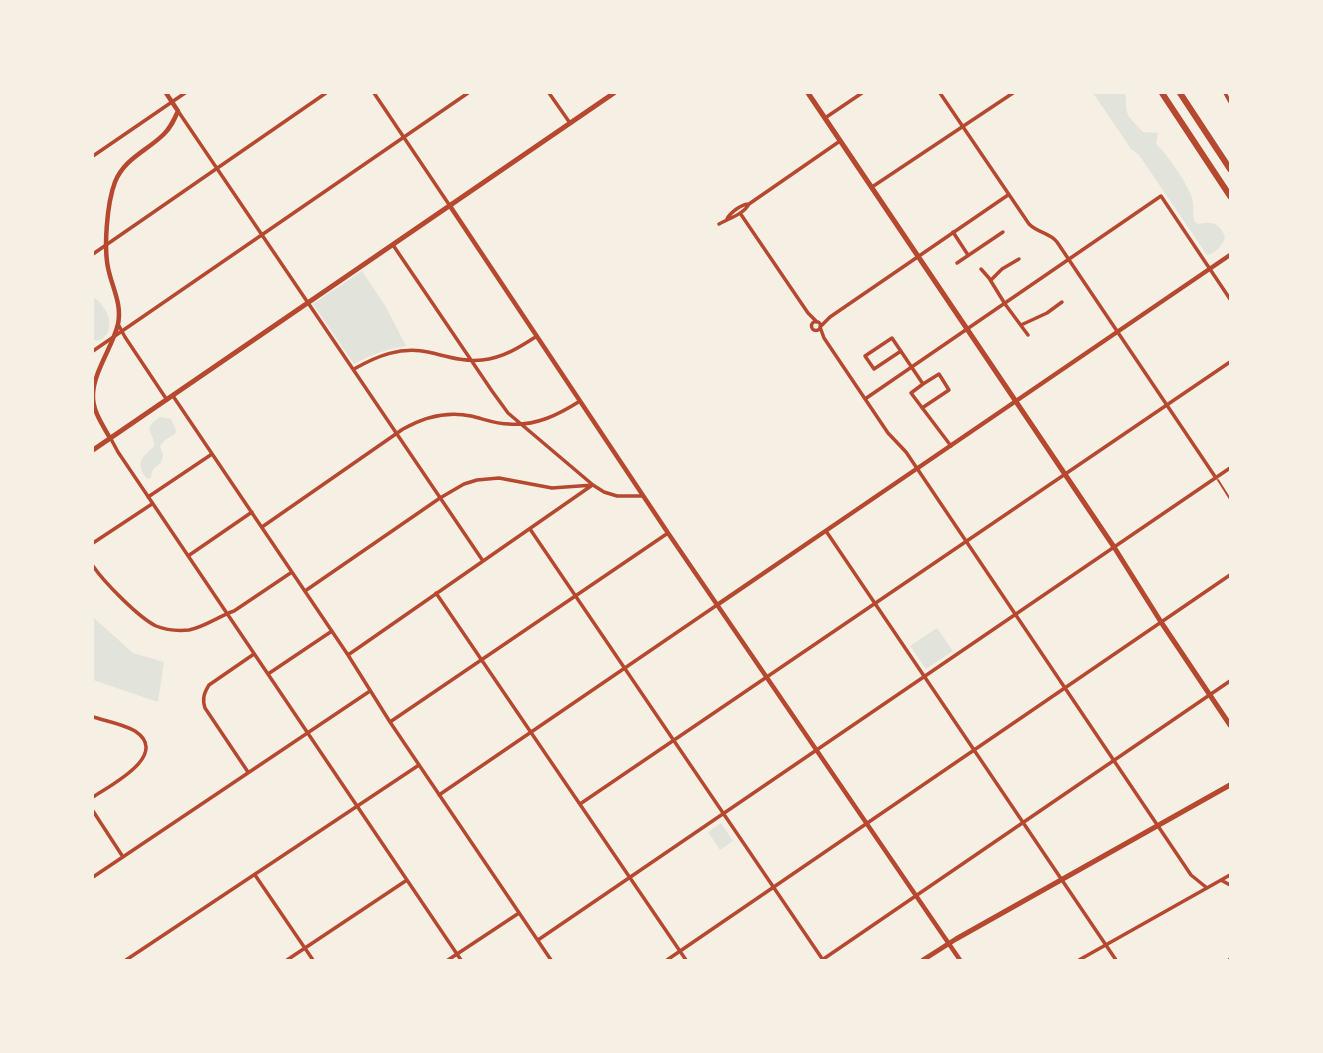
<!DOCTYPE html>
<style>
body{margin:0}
#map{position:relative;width:1323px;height:1053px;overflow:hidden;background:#f6efe4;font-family:Rubik,sans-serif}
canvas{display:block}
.frame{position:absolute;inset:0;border:94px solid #f6efe4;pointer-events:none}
</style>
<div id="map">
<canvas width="1323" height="1053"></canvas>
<div class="frame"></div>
</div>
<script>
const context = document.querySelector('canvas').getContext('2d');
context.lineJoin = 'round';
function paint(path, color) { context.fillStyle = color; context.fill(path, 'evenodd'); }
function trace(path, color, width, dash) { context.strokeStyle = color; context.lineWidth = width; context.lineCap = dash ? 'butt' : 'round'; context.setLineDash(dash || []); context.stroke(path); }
const green = new Path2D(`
 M1093,93h32c2,6 0,13 2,19 2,7 11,14 16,20l15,1 -2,11c10,8 33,42 36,54 2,7 1,16 2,23l4,3c14,-3 22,-1 27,13 -2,8 -9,16 -18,18l-68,-100 -8,-6z
 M362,271l24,36 20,39c-20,3 -35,9 -52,18l-41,-60z
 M93,297c15,9 26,35 5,44l-5,-2z
 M160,417l11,2 5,11 -1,4 -10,6 -5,6 3,9 -2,8c-6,4 -10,7 -10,15l-4,1c-12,-16 -6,-21 7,-33 0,-16 -13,-16 6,-29z
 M93,617l40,36 31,9 -6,40 -65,-22z
 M937,628l16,23 -27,18 -16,-23z
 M721,823l12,18 -13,9 -12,-18z`);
const service = new Path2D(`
 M1218,480l12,19`);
const minor = new Path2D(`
 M374,93l76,113
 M549,93l21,30
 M940,93l89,131c9,9 21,9 28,18l159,236
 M1225,93l5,9
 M178,111l305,450
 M825,118l37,-25
 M93,156l92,-63
 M872,187l141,-94
 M740,213l68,100 9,9
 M727,219c3,-6 14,-15 22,-15l91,-63
 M719,224c10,-6 24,-9 30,-20
 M953,232l15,23
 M393,245l99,146 16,22 85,72 11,7 13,4h26
 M93,254l233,-161
 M957,263l46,-31
 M981,269l8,9 16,26 23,31
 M991,280l11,-11 17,-10
 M811.5 326a4.5 4.5 0 1 1 9 0a4.5 4.5 0 1 1-9 0Z
 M118,324l7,13 42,63
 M1021,325l26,-12 15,-11
 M821,326l9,-9 178,-122
 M820,327l4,11 64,95 18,19 285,423 16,13
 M93,351l375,-258
 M901,351l-27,18 -9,-13 27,-18c10,15 21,31 31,46l-12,9 40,53
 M354,369c23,-13 47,-23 74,-17 18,4 35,10 54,8 21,-2 38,-13 55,-24
 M173,396l175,259 42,67 161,238
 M865,399l296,-203 69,103
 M922,408l27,-18 -10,-16 -16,10
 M111,439l7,13 343,508
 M148,497l64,-43
 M262,527l141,-98c21,-12 45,-18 68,-13 13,3 25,8 38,8 27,2 49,-9 71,-23
 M530,529l293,431
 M826,531l290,429
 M93,543l59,-39
 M188,556l64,-44
 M93,566c11,16 45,51 63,60 10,4 22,5 33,4 16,-3 30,-14 45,-19l58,-39
 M305,591l135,-93 24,-14 13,-4 22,-2 53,10 41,-3
 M436,593l250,367
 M348,655l243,-169
 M268,674l64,-43
 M93,717c13,4 30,7 42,14 36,24 -26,55 -42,66
 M390,722l278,-189
 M248,772l-43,-64c-3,-9 -1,-15 4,-23l45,-31
 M439,795l278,-190
 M580,804l650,-442
 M93,811l30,46
 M255,875l58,85
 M93,877l277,-186
 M1221,880l9,5
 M538,940l692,-472
 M126,960l293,-195
 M287,960l120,-80
 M448,960l71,-47
 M667,960l563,-385
 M822,960l408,-279
 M1079,960l151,-85
 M1229,960l1,-1`);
const tertiary = new Path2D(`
 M450,206l218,327 292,427
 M110,438c-8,-14 -18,-28 -17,-44 1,-23 20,-48 25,-70 4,-19 -5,-35 -9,-52 -6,-22 -2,-69 6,-90 10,-24 32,-31 49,-48 7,-7 10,-14 14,-23l-12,-18
 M717,605l513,-350`);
const secondary = new Path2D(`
 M808,93l306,454 47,75 69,103
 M93,450l521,-357
 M923,960l33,-21 274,-154`);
const motorway = new Path2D(`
 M1162,93l68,103
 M1180,93l50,76`);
paint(green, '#e2e4dc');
trace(service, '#b5482f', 2);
trace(minor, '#b5482f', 3.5);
trace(tertiary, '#b5482f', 4.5);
trace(secondary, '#b5482f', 5);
trace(motorway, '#b5482f', 6);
</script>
